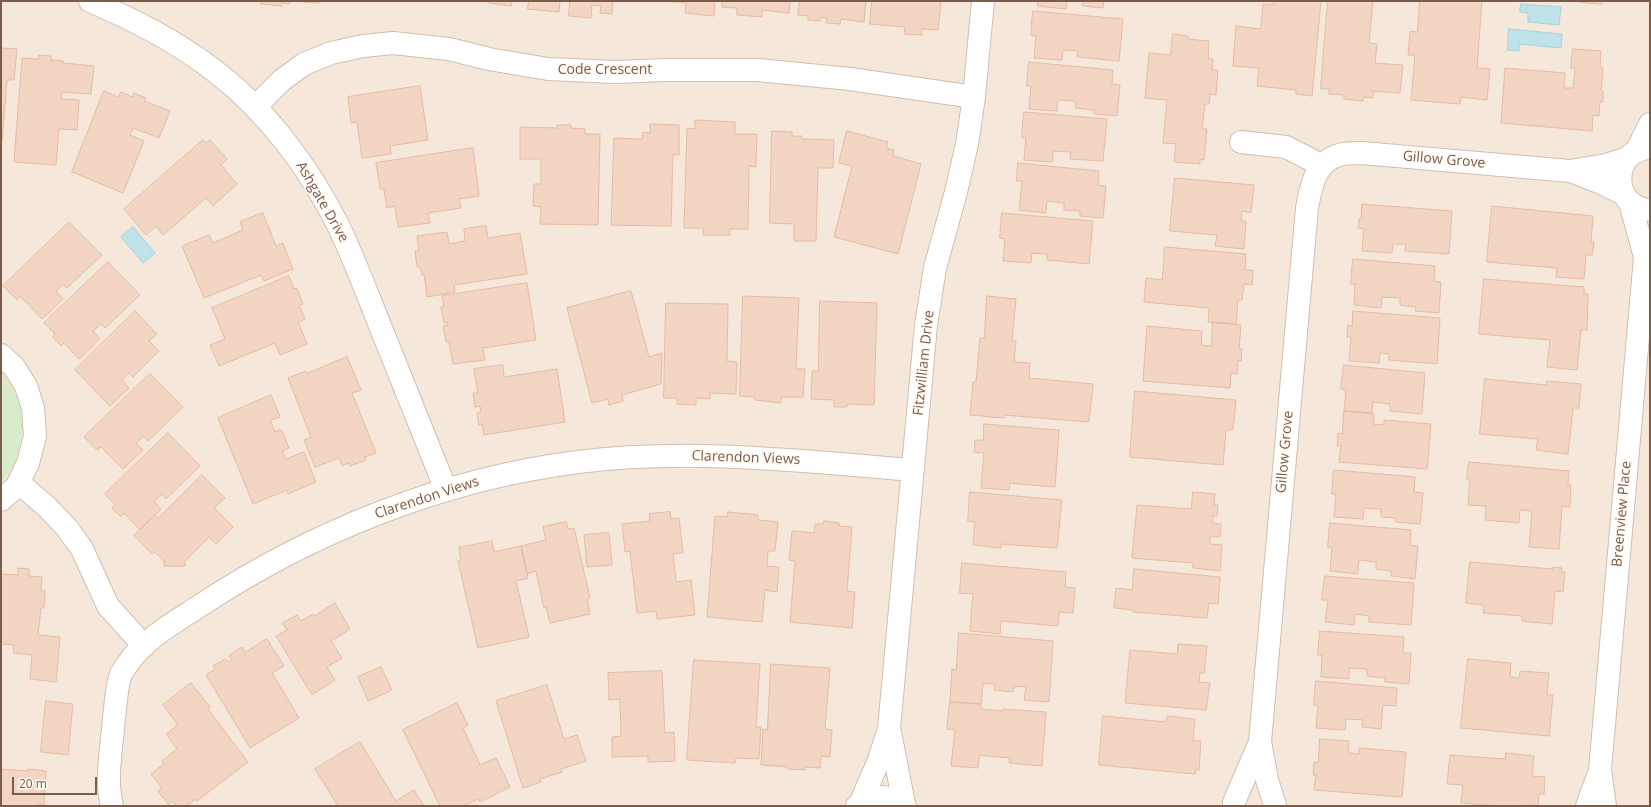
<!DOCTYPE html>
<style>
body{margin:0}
#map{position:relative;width:1651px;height:807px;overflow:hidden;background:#fdf6ec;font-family:"Open Sans",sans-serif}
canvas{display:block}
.frame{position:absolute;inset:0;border:2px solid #7a5c4d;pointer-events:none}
.scale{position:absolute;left:12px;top:777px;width:85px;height:18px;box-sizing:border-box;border:2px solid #7a5c4d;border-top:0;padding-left:5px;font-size:12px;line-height:14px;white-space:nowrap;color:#7a5c4d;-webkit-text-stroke:3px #fffaf3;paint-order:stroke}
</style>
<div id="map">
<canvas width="1651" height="807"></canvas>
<div class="frame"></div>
<div class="scale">20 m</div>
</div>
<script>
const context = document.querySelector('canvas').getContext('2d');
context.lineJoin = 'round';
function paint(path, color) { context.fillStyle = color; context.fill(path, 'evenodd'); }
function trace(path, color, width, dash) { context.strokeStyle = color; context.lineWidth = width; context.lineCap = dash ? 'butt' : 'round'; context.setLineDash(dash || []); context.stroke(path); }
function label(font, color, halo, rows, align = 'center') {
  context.font = font + ' "Open Sans",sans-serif'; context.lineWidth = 3.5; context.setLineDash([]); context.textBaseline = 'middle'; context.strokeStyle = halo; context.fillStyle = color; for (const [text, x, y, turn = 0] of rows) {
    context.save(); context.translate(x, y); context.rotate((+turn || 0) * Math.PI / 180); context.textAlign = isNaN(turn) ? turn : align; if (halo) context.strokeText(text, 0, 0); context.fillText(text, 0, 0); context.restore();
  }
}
const residential = new Path2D(`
 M1,1h1649v805h-1649z`);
const green = new Path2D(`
 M1,372c4,5 9,11 13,18 15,28 9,69 -13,93z`);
const water = new Path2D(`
 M1521,4l40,3 -2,18 -31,-3v-9l-8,-1z
 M1509,29l53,5 -1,14 -42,-4v7l-11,-1z
 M133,227l22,26 -12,10 -22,-26z`);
const building = new Path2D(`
 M261,1h58v2l-29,-2v3l-8,-1v3l-21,-2z
 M489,1h23l-1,5 -22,-3z
 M529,1h31l-1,11 -31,-3z
 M570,1h43l-1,13 -12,-1 1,-7 -9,-1 -1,13 -22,-2z
 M659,1h56l-1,15 -29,-3 1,-10z
 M723,1h67l-1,12 -27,-3v7l-25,-2v-7l-15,-1z
 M800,1h66l-2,21 -23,-3 -1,5 -14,-1 1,-5 -7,-1v4l-12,-1v-4l-10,-1z
 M872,1h69l-3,29 -16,-1v6l-18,-1 1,-7 -35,-3z
 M1038,1h29l-1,8 -28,-3z
 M1084,1h20l-1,7 -20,-2z
 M1274,1h47l-9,95 -16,-2v-4l-39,-4 2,-18 -26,-2 3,-40 25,3 2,-25 10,1z
 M1328,1h45l-4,42 8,1 -2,19 28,2 -3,28 -27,-2v7l-10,-1v4l-19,-2v-4l-15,-1v-5h-8z
 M1420,1h62l-5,67 13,1 -3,31 -26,-3 -1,7 -49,-4 4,-45h-7l2,-24 7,1z
 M1569,1h33v3z
 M1033,11l90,8 -4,42 -42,-4 1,-6 -15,-1 -1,10 -28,-2 2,-22 -5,-1z
 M1173,34l15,2v3l21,2 -1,17 5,1 -1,11h6l-2,25 -6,-1 -1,10h-4l-3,25h5l-3,31 -4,-1v5l-26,-2 2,-18 -13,-1 4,-43 -22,-2 4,-45 21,2z
 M1,48l16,1 -3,31h-7l-5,62z
 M1573,49l28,2 -1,16 3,1 -2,22 2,1v11h-3l-1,14 -6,-1 -1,16 -91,-8 4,-55 60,5 -1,15h9l2,-20h-4z
 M39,55l12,1v6h1v-2l11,1v2l31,3 -3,28 -29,-2 -1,7 18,1 -2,30 -18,-1 -3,36 -42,-3 8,-104 17,1z
 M1029,62l84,8 -1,14 8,1 -3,31 -23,-2v-4l-19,-2 1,-7 -18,-1 -1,11 -28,-2 2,-23h-4z
 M420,86l8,54 -38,6 1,8 -29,4 -5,-36 -6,1 -3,-26z
 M104,91l14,6 3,-5 11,5 2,-4 12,5 -2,3 26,10 -11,27 -26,-10 -3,7 14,6 -21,52 -51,-21z
 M1024,112l83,7 -4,42 -33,-2 1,-7 -18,-1 -1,11 -28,-2 2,-22h-4z
 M695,120l40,2v12h22l-1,33 -7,-1 -1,63h-18v6h-27v-7h-19l3,-100 8,1z
 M650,124l29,1v30l-6,-1 -2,72 -60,-1 3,-87 28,1 1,-7 7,1z
 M557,125h14v3l14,1v5h15l-2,91 -58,-1 1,-17 -8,-1 1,-22h7v-25h-21v-32l37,1z
 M772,131l20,1v4h10v3l32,1 -1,28h-15l-2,73h-22v-17l-24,-1z
 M847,131l41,11 -2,6 8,2 -1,6 28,8 -23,90 -64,-17 18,-71 -13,-3z
 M203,140l3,3 4,-3 17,19 -6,6 16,19 -24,22 -7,-8 -43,37 -7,-9 -10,9 -22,-26z
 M473,148l6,48 -20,3 2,9 -33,5 2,10 -32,4 -3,-21 -8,2 -3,-19h-4l-4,-26z
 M1018,163l81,8 -1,14 8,1 -3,32 -23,-2v-5l-16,-1v-7l-17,-2 -1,12 -27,-3 3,-29h-5z
 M1175,178l79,7 -3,28 -9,-2 -1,10h5l-2,28 -29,-3 2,-11 -47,-4z
 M1362,204l90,7 -3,43 -44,-3 1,-7h-13l-1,9 -30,-2 2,-22 -6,-1 1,-9h2z
 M1492,206l101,10 -2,26h3l-2,13h-6l-2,24 -28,-2 1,-9 -70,-6z
 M263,213l13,33 7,-3 10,26 -29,12 -3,-6 -57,23 -22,-52 27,-11 4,8 30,-13 -3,-8z
 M1002,213l91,8 -4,43 -42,-4v-6l-15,-1 -1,10 -28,-2 2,-22 -5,-1z
 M69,222l33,33 -35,33 -4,-4 -7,7 7,8 -21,20 -22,-23 -3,4 -14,-14z
 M486,226l2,12 32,-5 7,41 -73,11 1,7 -28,5 -3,-23 -2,1 -2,-8h-3l-2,-16 4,-1 -2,-14 30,-4 2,12 16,-3 -1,-12z
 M1165,247l81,7 -1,16h8l-1,15 -8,-1 -2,16h-4l-2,24 -28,-2 1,-14 -65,-6 2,-24 16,2z
 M1353,259l82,7 -1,15 7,1 -2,31 -24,-2 1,-4 -16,-2v-7l-18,-1 -1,11 -27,-3 1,-21h-4z
 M108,262l32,33 -35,33 -4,-4 -8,7 7,8 -21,20 -15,-16 -3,3 -8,-9 2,-3 -11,-11z
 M289,276l5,13 3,-1 6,16 -4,1 6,14 -7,3 9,22 -27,11 -5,-12 -56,23 -9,-21 15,-6 -13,-31z
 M1484,279l100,8v7h4l-1,36h-6l-4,40 -30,-3 3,-27 -71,-6z
 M527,283l9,57 -53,8 2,12 -32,4 -4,-22h-3l-3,-16 5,-1 -1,-3 -3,1 -3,-16h3l-2,-11z
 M631,291l18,66 13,-4 -1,31 -39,11 1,6 -14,4 -1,-6 -16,4 -25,-95z
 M743,296l56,2 -3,71h9l-2,28h-22v6l-26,-3v-3l-15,-1z
 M987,296l29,3 -4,41 4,1 -2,21 16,1 -1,15 64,6 -4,38 -85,-7v3l-34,-3 3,-33h3l4,-44h4z
 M820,301l57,2 -3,102 -26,-1 -1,3h-13v-7l-23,-1 1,-28h6z
 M666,303l62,1 -1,57 10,1 -1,32 -26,-1v6l-14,-1v7l-19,-1v-6h-13z
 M135,311l22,23 -8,7 10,10 -26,26 -4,-4 -7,7 7,8 -19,18 -35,-36z
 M1353,311l87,7 -3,46 -48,-4v-6l-9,-1 -1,10 -30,-2 2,-24h-4l1,-12 4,1z
 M1213,322l28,3 -2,24h3l-1,12 -3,-1 -1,14 -6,-1 -1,15 -87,-7 4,-55 55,5 -1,14 10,1z
 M347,357l14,33 -9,3 24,60 -11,4 1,3 -16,6 -1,-3 -7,3 -3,-8 -24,9 -11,-27 7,-3 -23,-59 18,-7 1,2z
 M503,365l1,12 53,-8 8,53 -81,13 -2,-11 -3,1 -2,-12 4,-1 -1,-6 -5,1 -2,-14h5l-4,-24z
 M1344,365l81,8 -3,41 -32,-3v-7l-17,-2 -1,11 -28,-2 2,-21 -5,-1z
 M150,374l33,33 -35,34 -4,-5 -8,7 7,7 -20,19 -22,-22 -4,3 -13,-13z
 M1485,379l61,6 1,-4 34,3 -2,24h-6l-5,46 -32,-4 2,-11 -58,-5z
 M1135,391l101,9 -3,30h-7l-3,35 -93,-8z
 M271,395l9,22 -10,3 5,12 6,-3 8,19 -7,3 4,8 18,-7 12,30 -28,12 -1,-4 -34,14 -35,-86z
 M1344,411l30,3 -1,10 11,1v-5l47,4 -4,45 -88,-7 2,-16h-4l1,-13 4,1z
 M984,424l75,6 -4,57 -45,-4 -1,7 -28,-2 3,-35 -10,-1 1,-12h8z
 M168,433l32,33 -34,33 -4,-5 -8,7 7,8 -21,21 -16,-17 -3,4 -9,-9 3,-3 -10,-11z
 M1469,462l100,9 -1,14h3l-1,22 -8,-1 -3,43 -30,-2 3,-36 -12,-1 -1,13 -34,-3 1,-14 -18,-1 2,-25 -3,-1z
 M1334,470l81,7 -1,15 9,1 -3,31 -24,-2v-4l-15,-1v-8l-17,-1 -1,11 -29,-2 2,-22 -4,-1z
 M202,475l23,23 -11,10 19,19 -17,17 -7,-7 -24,24v5h-21v-5l-9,-9 -3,2 -18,-19 21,-20 3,3z
 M970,492l92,8 -5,48 -56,-4v4l-28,-3 2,-23 -7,-1z
 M1193,492l22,2 -1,11h4l-1,11h-4l-1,7 9,1 -1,13 -10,-1v8l12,1 -2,26 -27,-3v-5l-61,-5 5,-53 54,4z
 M670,512l1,7 8,-1 4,35 -10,1 3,28 15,-2 4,35 -38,4 -1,-8 -19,2 -7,-62 -5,1 -3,-28 28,-3 -1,-7z
 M728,512l30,3v5l20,2 -3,29h-7l-1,15 12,1 -2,25 -12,-2 -3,32 -55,-5 8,-101 12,1z
 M824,521l15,2v3l13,1 -5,64 8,1 -3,36 -62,-6 5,-61 -6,-1 3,-29 22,2 1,-9h8z
 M566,522l2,7 6,-1 16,70 -3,1 3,15 -40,9 -4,-16 -2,1 -8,-37 -9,3 -6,-28 25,-6 -3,-13z
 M1330,523l81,7 -1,15 8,1 -3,33 -24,-3v-5l-15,-2v-7l-17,-2 -1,14 -28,-3 2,-23 -4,-1z
 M609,533l3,32 -25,2 -3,-32z
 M492,541l2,11 27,-6 7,32 -12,3 13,56 -51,11 -20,-87 3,-1 -2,-12z
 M1470,562l83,7v-2l9,1 -1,4h4l-2,20 -8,-1 -3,33 -30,-3v-5l-39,-3 1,-8 -18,-2z
 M962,563l104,9 -1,15 10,1 -2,25 -14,-1 -1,14 -57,-5 -1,13 -30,-3 3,-37 -13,-1z
 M18,568l11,1v7l13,1 -1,13 4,1 -1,17h-3l-3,27 22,2 -4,45 -26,-3 2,-24 -19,-2 1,-8 -13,-1v-70l17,1z
 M1134,569l86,8 -2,27 -9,-1 -2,15 -74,-6v-2l-19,-2 2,-20 16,2z
 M1325,576l89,7 -3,42 -42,-3v-6l-14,-2 -1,11 -29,-3 3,-22h-6z
 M335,603l15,26 -19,12 11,17 -15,9 8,13 -23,15 -36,-59 11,-6 -5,-7 15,-8 4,6 12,-7 1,2z
 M1320,631l84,6 -1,16h8l-2,31 -24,-2v-4l-18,-2v-7l-18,-1v11l-28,-2 1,-22h-4z
 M959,633l94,8 -4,61 -25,-2 2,-13 -12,-1 -1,6 -19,-2 1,-6 -12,-1 -2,21 -31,-2 2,-33 4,1z
 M267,639l17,27 -12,7 27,45 -49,30 -44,-73 9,-6 -2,-3 12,-7 3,3 4,-2 -3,-5 13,-8 3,5z
 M1178,644l29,2 -3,27h-4l-1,9 11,1 -4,27 -81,-7 5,-53 47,4z
 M1468,659l43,4 -1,14 9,1 1,-7 29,2 -2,22h6l-4,41 -88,-8z
 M694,660l66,4 -4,63h5l-2,32 -23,-1 -1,5 -48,-3z
 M771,664l59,4 -5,61 7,1 -2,27 -9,-1 -1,12 -15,-1v3l-17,-1v-2l-27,-2 2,-36 4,1z
 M381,667l11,23 -24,11 -10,-24z
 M662,671l3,62 9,-1 1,29 -27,1v-6l-36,1v-20l9,-1 -1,-37 -11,1 -1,-27z
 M1316,681l81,7 -1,18 -13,-1 -2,24 -19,-2 1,-7 -17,-1 -1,11 -29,-2 2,-22 -4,-1z
 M191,683l19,24 -2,2 40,53 -51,39 -1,-2 -10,7h-10l-4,-5 -4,3 -10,-13 4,-3 -11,-14 13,-10 -2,-3 15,-12 -11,-15 12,-9 -15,-20z
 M547,685l17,54 13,-4 9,26 -25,8 1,3 -22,7 1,3 -18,6 -27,-87z
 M46,701l27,3 -5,51 -27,-3z
 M950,702l31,2v5l22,2v-2l43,3 -4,54 -33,-3 1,-5 -31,-3 -1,13 -27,-2 4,-36 -8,-1z
 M457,703l11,22 -5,3 17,37 16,-7 14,29 -30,15 -2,-3 -15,7h-23l-37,-76z
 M1103,716l63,6 1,-6 28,3 -2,22h8l-2,29 -3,-1 -1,5 -96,-9z
 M1320,739l29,2 -1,12 11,1v-6l47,4 -4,45 -88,-7 2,-15h-3l1,-13h4z
 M360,742l36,59 18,-11 10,16h-86l-23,-37z
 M1506,753l28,3 -2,20 13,1 -1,17h-5l-1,11 -40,1 -37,-3 2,-18 -16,-1 3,-29 55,4z
 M1,769l27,2v-2l18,2 -2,34 -6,-1v2h-37z`);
const minor = new Path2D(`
 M90,1c45,19 88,41 126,71 52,40 94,97 123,155 17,36 31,74 46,111 20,51 41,101 61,152
 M255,107l26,-26 23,-17 27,-11 32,-7 30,-3 56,6 40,10 59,10 68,3 49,-2h93l92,9 124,18
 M1241,142l45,5 35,18
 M1650,148c-39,1 -40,60 0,62
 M1636,152l14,-28
 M1571,171l28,11 25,12
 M1630,202l15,55
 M1,355l13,12 12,19 7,22 2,28 -7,27 -11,23 -16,14
 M19,483l28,24 20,21 15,21 26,57 36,40
 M890,732l14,72
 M1234,802l26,-60
 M860,804l19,-44 10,-31 37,-404 9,-57 21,-76 11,-48 7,-47 9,-96
 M1275,805l-8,-25 -7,-38 47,-534c4,-22 8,-46 32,-53 7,-2 16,-2 23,-2l208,18 36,-6 22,-7
 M112,806c-7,-28 0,-60 2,-88 2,-14 2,-31 7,-44 2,-4 6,-9 8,-12 17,-24 46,-40 69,-55 113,-75 245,-128 380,-145 111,-14 223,-1 335,8
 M857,806c13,-13 36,-11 48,0
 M1587,806l12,-33
 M1605,806l-5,-36 45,-513 5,-14`);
const streetNames = [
 ["Code Crescent",605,70],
 ["Gillow Grove",1444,160,5],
 ["Ashgate Drive",322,202,60],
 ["Fitzwilliam Drive",924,363,-84],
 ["Gillow Grove",1285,452,-85],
 ["Clarendon Views",746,458,2],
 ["Clarendon Views",427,498,-18],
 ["Breenview Place",1622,514,-85]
];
paint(residential, '#f5e8da');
paint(green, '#d8ecc9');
paint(water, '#bfe3e8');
trace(water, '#a5d3da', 1);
paint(building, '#f3d5c3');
trace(building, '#e6bba3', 1);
trace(minor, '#d1beb0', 24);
trace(minor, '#fff', 22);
label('14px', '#7a5c4d', '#fffaf3', streetNames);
</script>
